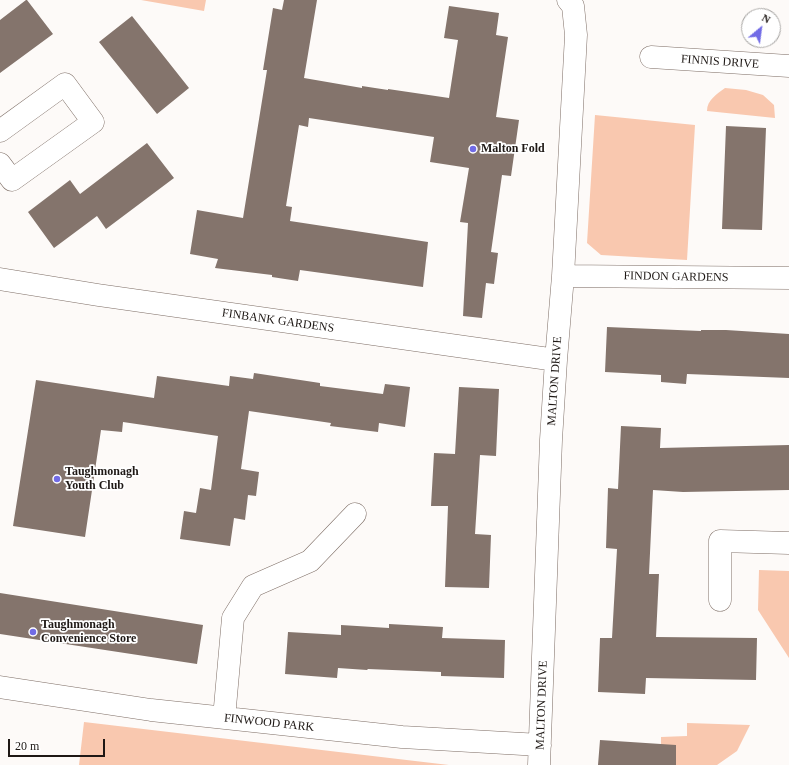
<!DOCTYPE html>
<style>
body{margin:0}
#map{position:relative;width:789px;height:765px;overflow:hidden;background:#fdfaf8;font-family:Georgia,serif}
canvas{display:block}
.north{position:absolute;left:741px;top:8px;width:40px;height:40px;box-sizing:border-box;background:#fff;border:1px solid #a5a3a1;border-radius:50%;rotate:29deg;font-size:11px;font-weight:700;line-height:16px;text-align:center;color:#1e1815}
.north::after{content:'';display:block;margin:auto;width:14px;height:18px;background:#716be6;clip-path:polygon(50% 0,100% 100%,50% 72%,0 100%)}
.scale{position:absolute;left:8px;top:739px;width:97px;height:18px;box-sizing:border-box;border:2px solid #1e1815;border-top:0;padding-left:5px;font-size:12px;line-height:14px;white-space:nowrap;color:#1e1815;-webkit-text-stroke:3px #fff;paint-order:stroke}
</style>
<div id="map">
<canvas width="789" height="765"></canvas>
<div class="north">N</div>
<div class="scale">20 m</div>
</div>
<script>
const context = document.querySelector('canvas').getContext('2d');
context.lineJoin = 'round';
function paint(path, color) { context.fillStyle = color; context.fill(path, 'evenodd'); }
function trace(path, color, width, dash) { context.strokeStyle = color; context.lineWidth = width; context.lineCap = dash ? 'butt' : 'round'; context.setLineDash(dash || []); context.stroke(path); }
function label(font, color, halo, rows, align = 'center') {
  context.font = font + ' Georgia,serif'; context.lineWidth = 3.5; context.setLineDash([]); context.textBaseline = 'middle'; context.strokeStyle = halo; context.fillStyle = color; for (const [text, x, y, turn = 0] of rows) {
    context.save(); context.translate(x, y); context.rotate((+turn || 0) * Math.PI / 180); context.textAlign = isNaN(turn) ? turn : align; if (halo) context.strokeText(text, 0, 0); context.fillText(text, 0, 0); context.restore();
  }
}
const green = new Path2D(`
 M141,0h65l-2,11z
 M725,88l21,2 17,5 11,10 1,13 -68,-7c0,-11 10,-17 18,-23z
 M595,115l100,10 -8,135 -86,-5 -14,-12z
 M759,570l30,1v87l-31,-48z
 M84,722l365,43h-370z
 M687,723l63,2 -13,26 -20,14h-56v-28l26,-1z`);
const building = new Path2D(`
 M26,0h1l26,34 -53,39v-53z
 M284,0h33l-13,78 58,10v-2l26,4v-1l61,9 9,-58 -14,-2 5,-32 50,7 -3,22 12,2 -12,80 23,3 -8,56 -9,-1 -11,77 7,1 -4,31 -8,-1 -4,35 -19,-2 5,-93 -8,-1 9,-54 -39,-6 4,-25 -125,-19 -1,9 -9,-2 -13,81 6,1 -2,14 138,21 -5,45 -123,-17 -2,11 -26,-4v-2l-57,-7 3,-9 -28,-5 7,-44 46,8 24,-148h-4l10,-62 9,2z
 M132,16l57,72 -32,26 -58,-72z
 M726,126l40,2 -4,102 -40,-1z
 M147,143l27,35 -68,51 -9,-13 -43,32 -26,-36 42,-32 10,14z
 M607,327l94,4v-1h25l63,4v44l-102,-4 -1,10 -25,-2v-7l-56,-3z
 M254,373l66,10v3l63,8 2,-10 25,3 -5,40 -26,-4 -1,9 -48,-6 1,-3 -82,-12 -8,58 18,3 -3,24 -8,-1 -3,25 -11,-2 -4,28 -50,-7 4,-28 12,2 4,-25 11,2 7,-54 -95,-14 -1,10 -21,-2 -16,107 -72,-11 23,-146 118,18 3,-22 72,10 1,-10 23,3z
 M459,387l40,2 -3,67 -16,-1 -5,79 16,1 -2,53 -44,-1 3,-81h-17l3,-53 21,1z
 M621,426l40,2 -1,20 129,-3v45l-106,2 -30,-2 -4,84h10l-3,63 101,1 -1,42 -110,-2 -1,16 -47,-2 2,-54h12l5,-89 -11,-1 2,-60 10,1z
 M0,593l203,32 -6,39 -197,-30z
 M389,624l54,3 -1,11 63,2 -1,38 -63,-2v-4l-73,-3 -1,1 -29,-2 -1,10 -52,-4 3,-42 53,3v-10l48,3z
 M600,740l76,5v20h-78z`);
const minor = new Path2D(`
 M651,57l138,9
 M0,131l65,-47 28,38 -81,58 -12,-16
 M563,276l226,2
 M0,279l98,16 458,65
 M720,600v-59l69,2
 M0,687l151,23 251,27 138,8
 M224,718l9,-100 20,-32 57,-25 45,-47
 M539,765l12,-325 5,-80 7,-84 13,-241 -3,-29 -5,-6`);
const markers = [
 [473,149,4,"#716be6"],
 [57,479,4,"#716be6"],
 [33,632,4,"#716be6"]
];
const streetNames = [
 ["FINNIS DRIVE",720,62,4],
 ["FINDON GARDENS",676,277,1],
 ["FINBANK GARDENS",278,321,8],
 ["MALTON DRIVE",555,381,-86],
 ["MALTON DRIVE",542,705,-88],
 ["FINWOOD PARK",269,723,6]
];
const poiNames = [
 ["Malton Fold",481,149],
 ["Taughmonagh",65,472],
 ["Youth Club",65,486],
 ["Taughmonagh",41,625],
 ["Convenience Store",41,639]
];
paint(green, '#f9c8af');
paint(building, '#84746c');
trace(minor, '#7e6e66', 23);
trace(minor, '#fff', 22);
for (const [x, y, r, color] of markers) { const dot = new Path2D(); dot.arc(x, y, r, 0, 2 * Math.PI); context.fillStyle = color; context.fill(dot); trace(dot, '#fff', 1.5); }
label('12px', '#1e1815', '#fff', streetNames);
label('bold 12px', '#1e1815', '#fff', poiNames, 'left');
</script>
